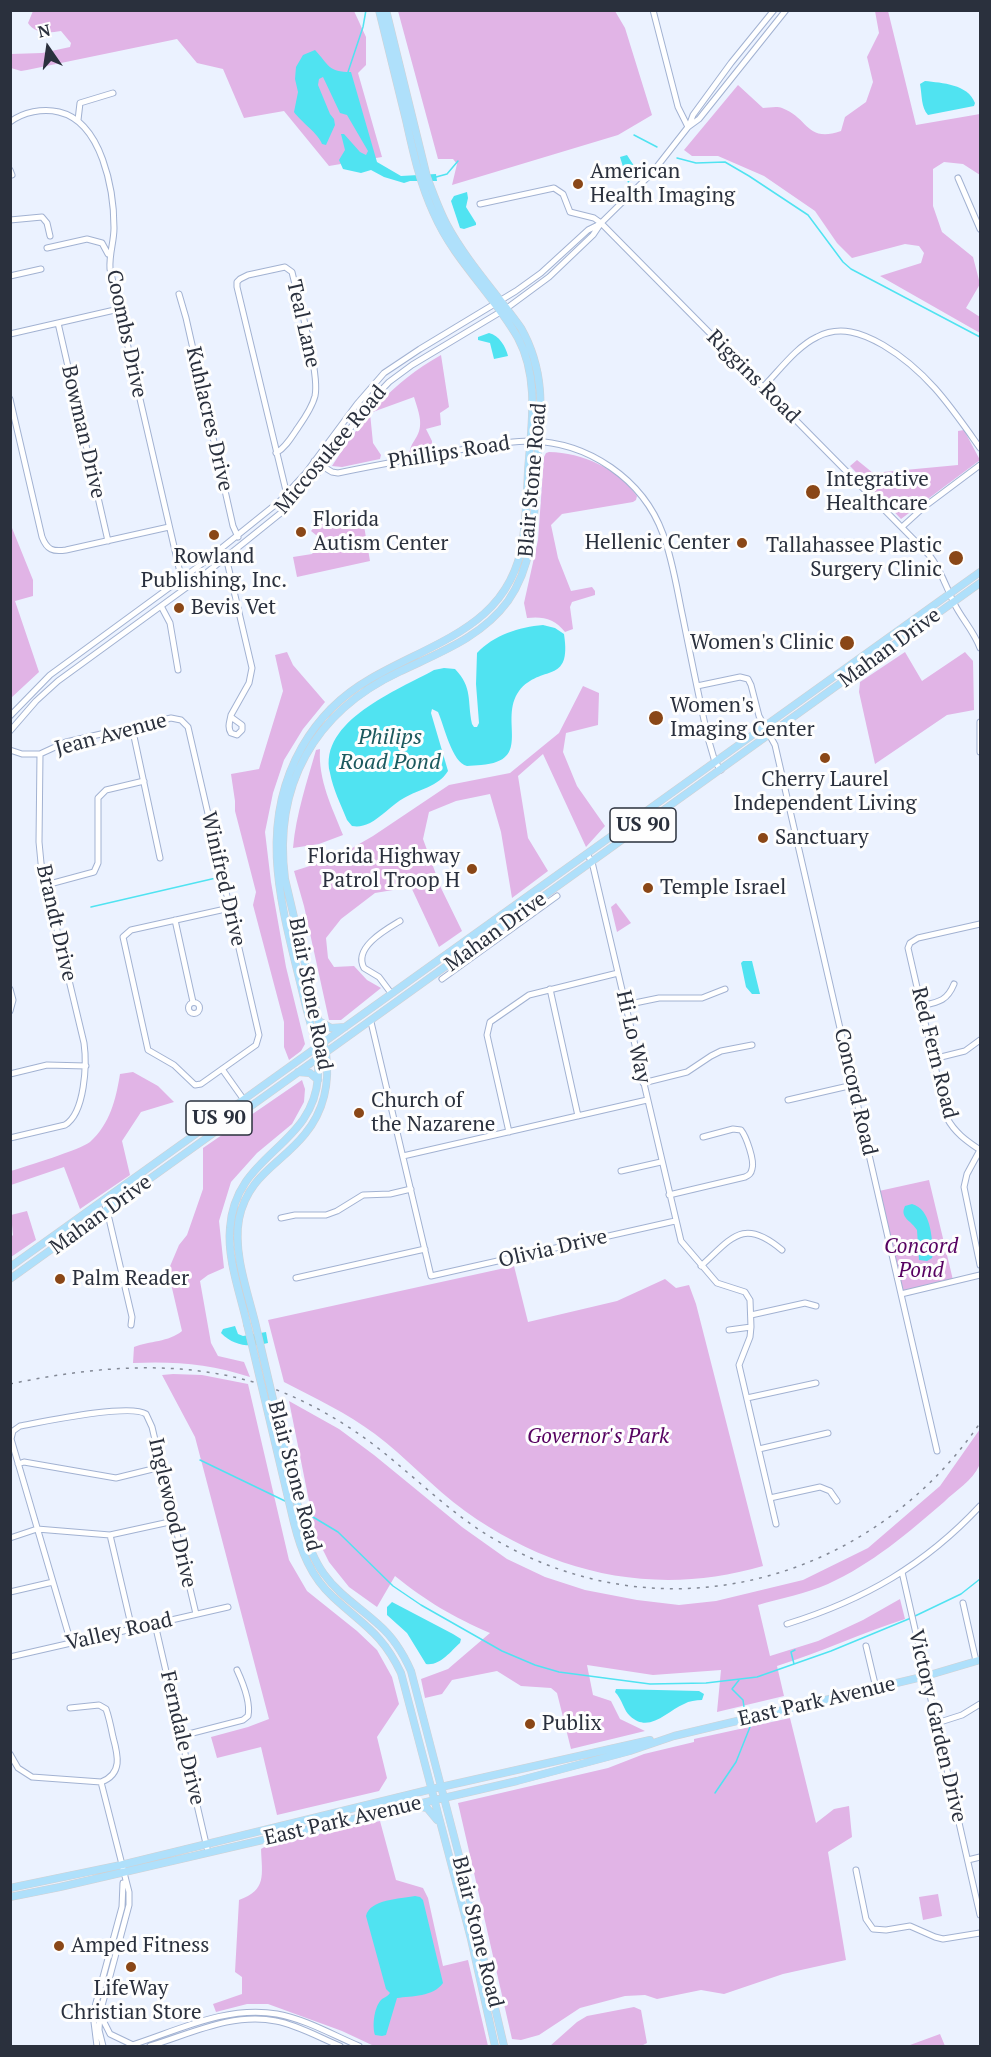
<!DOCTYPE html>
<style>
body{margin:0}
#map{position:relative;width:991px;height:2057px;overflow:hidden;background:#ebf2ff;font-family:"PT Serif",serif}
canvas{display:block}
.frame{position:absolute;inset:0;border:12px solid #2a303d;pointer-events:none}
.north{position:absolute;left:18px;top:18px;width:60px;height:60px;-webkit-text-stroke:4px #fefefe;paint-order:stroke;rotate:347deg;font-size:16px;font-weight:700;line-height:24px;text-align:center;color:#2a303d}
.north::after{content:'';display:block;margin:auto;width:21px;height:27px;background:#2a303d;clip-path:polygon(50% 0,100% 100%,50% 72%,0 100%)}
</style>
<div id="map">
<canvas width="991" height="2057"></canvas>
<div class="frame"></div>
<div class="north">N</div>
</div>
<script>
const context = document.querySelector('canvas').getContext('2d');
context.lineJoin = 'round';
function paint(path, color) { context.fillStyle = color; context.fill(path, 'evenodd'); }
function trace(path, color, width, dash) { context.strokeStyle = color; context.lineWidth = width; context.lineCap = dash ? 'butt' : 'round'; context.setLineDash(dash || []); context.stroke(path); }
function label(font, color, halo, rows, align = 'center') {
  context.font = font + ' "PT Serif",serif'; context.lineWidth = 6; context.setLineDash([]); context.textBaseline = 'middle'; context.strokeStyle = halo; context.fillStyle = color; for (const [text, x, y, turn = 0] of rows) {
    context.save(); context.translate(x, y); context.rotate((+turn || 0) * Math.PI / 180); context.textAlign = isNaN(turn) ? turn : align; if (halo) context.strokeText(text, 0, 0); context.fillText(text, 0, 0); context.restore();
  }
}
const green = new Path2D(`
 M33,11h321l12,26v28l-8,8 24,84 -53,9 -45,-55 -40,7 -21,-49 -26,-6 -20,-24 -150,31 -6,1 -10,-3v-14l31,-1 28,-6 1,-4 -10,-12c-13,2 -26,3 -33,-8z
 M398,11h217l10,17 27,87 -34,20 -166,50 5,-21 -4,-5h-15z
 M875,11h13l28,114 64,-11v61l-17,-11 -19,-2 -11,7v37l9,26 31,25 7,27 -14,24 14,9v16l-100,-57 41,-13 3,-10 -5,-7 -14,-2 -53,14 -15,-15 -22,-32 -51,-35 -46,-20h-26l-8,-6 54,-65 25,23c5,0 14,-2 19,0 27,10 24,35 59,23l4,-14 21,-15 7,-20 -6,-25 12,-24z
 M441,355l8,52 -9,6 1,12 -15,4 6,12v9l-23,5c1,-9 4,-12 8,-19 7,-12 1,-26 -3,-39l-44,16 3,30 8,12 -1,4 -38,8 -10,-1c32,-49 58,-82 109,-111z
 M964,430l16,30 -79,59 -51,-53 7,-6 16,13 85,-8v-34z
 M549,452c34,1 68,16 88,44l-1,4 -3,2 -71,12 -11,11 7,33 13,33 21,-4 3,4v4l-23,7 -2,5 3,22 -8,3c-10,-13 -22,-16 -38,-14l-3,-15 14,-63 6,-83 2,-4z
 M353,517l10,3 7,41 -73,16 -4,-20 19,-3 10,-14 -11,-9 10,-12 13,2z
 M10,523l23,57v16l-18,5 24,71 -28,26z
 M287,652l6,13 32,37 -22,27 -19,31 -11,33 -8,39 6,50 15,85 19,77 -4,7 -12,9 -5,-13v-25l-31,-117 3,-13 -21,-81v-10l-4,-27 28,-5 24,-78 -8,-36z
 M905,652l17,29 43,-29 8,9 1,49 -27,5 -72,49 -16,-72 1,-10z
 M583,686l16,7 -1,32 -32,8 -3,19 14,34 28,40 -19,21 -43,-93 -25,22 10,62 20,33 -36,27 -11,-66 -11,-38 -34,7 -27,11 -6,27 18,49 21,43 -23,16 -28,-60 -36,6 -34,26 -15,19 2,20 6,9 20,-1 13,14 14,8 -40,32h-12l-25,-114 -10,-35 41,-13 38,-22 76,-51 61,-12 49,-40z
 M320,749c-2,31 12,58 23,86l-24,9 -26,4c3,-34 14,-66 23,-98z
 M616,903l15,20 -14,9 -6,-25z
 M133,1072l25,14 16,16 -33,10 -19,29 8,34 -50,34 -16,-42 -53,18v-14c15,-5 69,-21 79,-29 20,-18 26,-43 30,-68z
 M302,1080l3,9 -1,13 -12,22 -35,29 -26,29 -12,39 5,47 -16,7 -8,6 11,62 7,13 26,6 6,15c-39,-13 -76,-16 -117,-14l1,-16c15,-6 35,-5 48,-16l-14,-60 11,-26 8,-10 16,-46v-41z
 M929,1180l24,100 -51,12 -23,-101z
 M27,1211l9,29 -25,17v-20l2,-2 -2,-20z
 M514,1266l14,56 89,-21 48,-22 11,9 13,-3 7,19 67,262c-106,31 -209,9 -298,-55 -32,-23 -59,-54 -90,-77 -28,-21 -60,-36 -91,-52l-16,-62z
 M173,1374l29,1 46,9 41,176 18,31 50,40 20,19 15,27 7,27 -22,33 10,41 -8,13 -102,24 -16,-68 -44,11 -6,-21 37,-10 21,-8 -74,-282 -33,-62z
 M289,1401l50,28 35,26 88,72 45,32 38,18 40,13 52,10 42,5 37,-4 87,-21 65,-32 72,-62 40,-57c1,11 4,28 -1,37 -6,14 -24,25 -35,36 -36,31 -72,62 -116,82 -23,10 -47,14 -70,21l12,51 48,-15 45,-21 37,-21 5,20c-43,14 -84,33 -128,47l7,30 -67,16 4,-42 -68,5 -66,-10 6,30 18,6 9,18 25,12 -74,18 -14,-56 -6,-5 -30,-2 -24,-15 -45,9 -10,14 -17,4 -4,-19 27,-10 42,-36c-37,-16 -64,-32 -95,-57l-18,31 -28,-20 -20,-25 -13,-26z
 M790,1718l26,105 18,-14 15,-3 3,31 -24,15 18,108 -63,14 -59,20 -23,-4 -44,9 -12,-4 -20,1 -45,12 -41,27 -18,5 -9,-1 -54,-236 150,-35 36,-14 50,-12v-3z
 M380,1821l16,59 27,8 5,10 15,68 25,-6 20,86h-114l-32,-15 -74,-27h-21l-31,8 -3,-8 29,-10v-17l-7,-5 4,-72c28,-10 23,-25 22,-51l7,-4z
 M938,1894l4,22 -19,4 -4,-23z
 M634,2007l7,3 6,33 -6,3h-91l27,-24 10,-6z
 M940,2034l5,12h-36l1,-1z`);
const water = new Path2D(`
 M315,50c14,15 13,22 36,22l26,90 24,14 35,-2 1,7h-27l-6,2 -20,-6 -13,-7 -10,3 -18,-4 -4,-9 6,-10 -4,-16h3l16,18 6,3 2,-4 -21,-36 -7,-2 -17,-36 -4,2 -1,6 12,29 4,5 1,6 -9,20 -4,-1c-3,-10 -21,-22 -28,-32l4,-20 -3,-13 1,-12 7,-12z
 M925,81c17,2 43,3 50,22l-1,3 -46,9c-7,-7 -6,-21 -8,-31z
 M627,155l11,17 -10,11 -8,-26z
 M467,192l1,6 -2,9 10,16v2l-12,4 -4,-1 -9,-27 3,-5z
 M489,333c10,2 17,14 19,23l-14,3 -4,-16 -12,-3v-3z
 M543,625l12,3 9,6c8,52 -23,29 -45,57 -21,29 15,70 -38,74 -4,0 -10,1 -14,1 -15,-3 -23,-41 -29,-54l-6,-3 -1,4 17,58c-10,16 -29,18 -44,27 -11,6 -24,20 -34,25 -7,3 -11,4 -18,3l-5,-6c-6,-15 -14,-31 -17,-47 -12,-52 68,-83 104,-103l10,-2 11,1c18,19 12,31 17,55l2,3h3l2,-4 -3,-39 1,-31c17,-18 42,-26 66,-28z
 M743,961h9l8,33h-8l-6,-7 -5,-24z
 M912,1204c19,5 20,33 21,50l-1,4 -5,3 -8,-1 -2,-30c-5,-9 -18,-12 -12,-24z
 M235,1326l3,8 5,2 23,-4 2,11c-18,4 -33,4 -47,-10l2,-4z
 M392,1602l61,32 8,5 -1,4c-10,9 -20,23 -34,21l-19,-31 -20,-18v-8z
 M616,1689l83,2 5,3 -2,6c-6,0 -13,1 -18,4 -17,7 -35,30 -54,12 -6,-5 -8,-17 -15,-24z
 M415,1896l5,1 3,3 20,83c-10,14 -31,13 -46,15l-11,37 -4,1 -7,-1c-3,-9 -1,-29 7,-36 3,-2 6,-3 8,-6l-4,-4 -20,-73c4,-17 34,-17 49,-20z`);
const stream = new Path2D(`
 M348,72l15,-45 3,-17
 M634,135l23,12
 M677,158l19,5 29,-1 24,14 59,39 35,47 8,7 129,68
 M436,177l11,-3 11,-13
 M91,907l125,-29
 M200,1460l85,41
 M303,1511l35,21 55,54 28,19 81,46 33,14 24,7 91,12 56,-1 51,-6 74,-26 80,-33
 M915,1616l46,-22 19,-15
 M794,1664l-3,-12 4,-2
 M739,1680l-7,9 11,11 1,7
 M715,1793l21,-31 14,-35`);
const minor = new Path2D(`
 M653,10l25,97 10,20
 M78,120l2,-17 33,-10
 M10,122c13,-10 33,-14 49,-10 43,10 55,78 55,116 0,14 -5,26 -4,41l72,312
 M689,126l4,-11 38,-52 43,-53
 M10,170l2,5
 M958,178l22,51
 M480,204l74,-16 9,6 7,18 24,6 7,5 329,333c11,14 16,31 24,47 7,15 20,28 26,45
 M10,220l32,-3 5,6 3,13
 M47,248l40,-9 15,4 6,11
 M10,276l31,-7
 M179,294l7,24 47,208 5,11
 M58,323l50,218
 M10,334l109,-25
 M763,387c16,-16 33,-40 54,-50 23,-12 45,-4 66,8 44,26 68,62 97,103
 M10,399l32,138c5,13 11,15 24,13l103,-23
 M276,453c9,-5 15,-15 21,-24 7,-10 15,-21 18,-33 5,-23 -17,-98 -23,-124l-7,-5 -37,8 -8,4 -3,3v5l50,208
 M314,461l18,11 6,1c38,-8 77,-15 116,-22 25,-4 51,-10 76,-10 58,1 113,38 133,93 10,27 14,56 20,84 8,40 16,80 25,120l7,24 6,8
 M902,527l22,-20 56,-42
 M226,557l26,111 -3,15 -18,32c-1,6 -4,12 0,18l6,2 5,-5v-5l-11,-8
 M161,606l9,17 8,47
 M697,686l43,-9 8,2 3,6 8,31 16,29 162,706
 M10,716l40,-41 153,-112 77,-62 25,-27 52,-70 27,-31 36,-24 96,-58 25,-18 47,-43 12,-6
 M980,722v30
 M132,727l28,131
 M10,731l26,-30 22,-20 147,-107 77,-62 35,-38 51,-70 21,-22 23,-17 95,-57 42,-31 44,-42 8,-12 51,-50 36,-46 11,-8 87,-109
 M10,750l12,4h18l26,-12 105,-24 10,2 7,7 71,308 -3,10 -55,39 -6,1 -21,-20 -26,-15 -25,-113 8,-7 99,-22
 M587,854l5,8 89,379 36,42 28,9 5,8 1,27 -1,10 -11,28 37,159
 M46,885l48,-13 4,-9v-65l8,-8 38,-9
 M175,920l18,82
 M442,979l115,-83
 M10,989l3,11 -3,11
 M550,989l28,127
 M391,993l-12,-16 -15,-9c-11,-20 21,-38 36,-47
 M188.5 1008a5.5 5.5 0 1 1 11 0a5.5 5.5 0 1 1-11 0Z
 M625,1005l34,-7h43l23,-9
 M921,1006c18,-4 26,-5 33,-22
 M371,1022l60,254 244,-55
 M933,1059l32,-8 15,-11
 M222,1069l22,31
 M10,1074l37,-9 39,1
 M643,1083l44,-11 24,-16 10,-5 31,-6
 M788,1100l65,-15
 M509,1132l-22,-97 3,-13 39,-27 89,-22
 M10,1138l55,-13c20,-12 22,-61 19,-82l-43,-180 -2,-21 1,-88
 M980,1150c-13,-9 -25,-17 -33,-32l-39,-170 2,-5 8,-5 62,-14
 M980,1150l-13,24 -3,13 16,78
 M403,1156l244,-56
 M621,1171l40,-9
 M669,1195l76,-18c4,-2 6,-3 7,-8 3,-8 -6,-33 -11,-39l-8,-1 -30,8
 M103,1201l4,9 25,107 -1,8
 M281,1218l14,-3h31l11,-4 26,-16 27,-1 21,-5
 M701,1266c31,-28 42,-49 81,-16
 M296,1278l129,-29
 M901,1294l79,-19
 M751,1315l54,-12 11,3
 M729,1330l22,-3
 M747,1398l69,-15
 M759,1449l69,-16
 M18,1464l6,-2 92,16 45,-11
 M770,1498l50,-11 10,4 7,10
 M110,1535l22,94
 M10,1538l27,-9 73,6 64,-14
 M902,1572l78,343
 M10,1592l43,-10
 M963,1603l13,58
 M155,1624l52,224
 M787,1624c77,-24 138,-59 193,-118
 M71,1643l-60,-204 2,-8 7,-5c22,-4 110,-23 126,-12l6,13 44,187
 M866,1646l10,42
 M10,1657l218,-50
 M937,1723l25,-8 18,-11
 M181,1736l62,-16 5,-4c3,-14 -5,-33 -11,-46
 M10,1754l8,14 14,9 69,5c22,-8 17,-27 12,-45 -2,-10 -4,-20 -7,-28l-7,-4 -29,3
 M101,1782l28,110v13l-29,108 -1,17 4,16
 M968,1860l12,-3
 M856,1870l10,49 7,10 13,1 24,-4 25,11 8,2 37,-6
 M101,2016l9,18 23,11
 M97,2046l-4,-32 29,-107 1,-24
 M129,2046c48,-15 97,-41 148,-32 28,5 56,21 82,32
 M150,2046c40,-12 83,-34 126,-25 22,4 44,17 64,25`);
const major = new Path2D(`
 M319,1021l12,7 14,-1
 M298,1072l12,1 8,7
 M10,1267l970,-695
 M10,1279l970,-696
 M255,1322c-8,-32 -22,-70 -16,-103 9,-44 41,-54 66,-85 19,-23 25,-52 21,-81l-41,-174c-12,-93 29,-167 114,-207 39,-19 82,-34 109,-71 28,-40 26,-89 29,-136 4,-50 10,-91 -16,-137 -24,-34 -54,-66 -74,-103 -8,-15 -14,-32 -20,-48l-41,-167
 M247,1324c-7,-31 -20,-65 -17,-96 5,-75 83,-80 88,-151 2,-25 -7,-50 -13,-74 -20,-87 -51,-172 -3,-256 16,-28 40,-52 68,-68 65,-38 141,-53 153,-140 3,-23 4,-45 5,-68 3,-44 12,-92 -10,-133 -25,-44 -64,-78 -84,-124 -14,-30 -21,-62 -28,-94 -9,-36 -18,-73 -27,-110
 M294,1523c7,28 17,54 39,74 30,28 49,36 68,76l70,266 24,107
 M302,1523c5,19 11,36 22,51 15,21 37,34 55,51 15,13 24,28 32,46l52,200 41,175
 M415,1806l12,2 10,12
 M10,1888l111,-23 311,-76 218,-49
 M10,1897l50,-10 457,-106 113,-30 44,-15 252,-60 54,-16`);
const rail = new Path2D(`
 M10,1384c86,-18 175,-26 259,3 41,15 79,37 114,65 36,29 70,63 111,87 170,100 377,43 486,-116`);
const majorBridge = new Path2D(`
 M255,1322l47,201
 M247,1324l47,199`);
const markers = [
 [578,184,6,"#8a4717"],
 [813,492,8,"#8a4717"],
 [301,532,6,"#8a4717"],
 [214,535,6,"#8a4717"],
 [742,543,6,"#8a4717"],
 [956,558,8,"#8a4717"],
 [179,608,6,"#8a4717"],
 [847,643,8,"#8a4717"],
 [656,718,8,"#8a4717"],
 [825,758,6,"#8a4717"],
 [763,838,6,"#8a4717"],
 [472,869,6,"#8a4717"],
 [648,888,6,"#8a4717"],
 [359,1113,6,"#8a4717"],
 [60,1279,6,"#8a4717"],
 [530,1724,6,"#8a4717"],
 [59,1946,6,"#8a4717"],
 [131,1967,6,"#8a4717"]
];
const shields = [
 [643,825,66],
 [219,1118,66]
];
const shieldNames = [
 ["US 90",643,825],
 ["US 90",219,1118]
];
const poiNames = [
 ["American",590,172],
 ["Health Imaging",590,196],
 ["Integrative",826,480],
 ["Healthcare",826,504],
 ["Florida",313,520],
 ["Autism Center",313,544],
 ["Hellenic Center",730,543,"right"],
 ["Tallahassee Plastic",942,546,"right"],
 ["Surgery Clinic",942,570,"right"],
 ["Rowland",214,557,"center"],
 ["Publishing, Inc.",214,581,"center"],
 ["Bevis Vet",191,608],
 ["Women's Clinic",834,643,"right"],
 ["Women's",670,706],
 ["Imaging Center",670,730],
 ["Cherry Laurel",825,780,"center"],
 ["Independent Living",825,804,"center"],
 ["Sanctuary",775,838],
 ["Florida Highway",460,857,"right"],
 ["Patrol Troop H",460,881,"right"],
 ["Temple Israel",660,888],
 ["Church of",371,1101],
 ["the Nazarene",371,1125],
 ["Palm Reader",72,1279],
 ["Publix",542,1724],
 ["Amped Fitness",71,1946],
 ["LifeWay",131,1989,"center"],
 ["Christian Store",131,2013,"center"]
];
const streetNames = [
 ["Teal Lane",303,324,77],
 ["Coombs Drive",126,334,78],
 ["Riggins Road",753,377,45],
 ["Kuhlacres Drive",209,419,77],
 ["Bowman Drive",83,432,77],
 ["Miccosukee Road",331,450,-50],
 ["Phillips Road",449,453,-9],
 ["Blair Stone Road",533,480,-85],
 ["Mahan Drive",890,648,-36],
 ["Jean Avenue",111,735,-15],
 ["Winifred Drive",223,879,77],
 ["Brandt Drive",56,923,77],
 ["Mahan Drive",496,932,-36],
 ["Blair Stone Road",310,994,79],
 ["Hi Lo Way",633,1037,77],
 ["Red Fern Road",934,1053,76],
 ["Concord Road",855,1092,77],
 ["Mahan Drive",101,1215,-36],
 ["Olivia Drive",553,1249,-13],
 ["Blair Stone Road",294,1476,75],
 ["Inglewood Drive",172,1513,77],
 ["Valley Road",119,1632,-13],
 ["East Park Avenue",817,1702,-13],
 ["Victory Garden Drive",937,1726,77],
 ["Ferndale Drive",182,1738,77],
 ["East Park Avenue",343,1821,-13],
 ["Blair Stone Road",477,1932,76]
];
const parkNames = [
 ["Concord",921,1247],
 ["Pond",921,1271],
 ["Governor's Park",598,1437]
];
const waterNames = [
 ["Philips",390,738],
 ["Road Pond",390,763]
];
paint(green, '#e1b4e6');
paint(water, '#50e3f1');
trace(stream, '#50e3f1', 1.5);
trace(minor, '#a2b2d2', 7);
trace(major, '#d0d1d4', 8);
trace(minor, '#fff', 5);
trace(major, '#afe0fb', 7);
trace(rail, '#838996', 1.5, [3, 6]);
trace(majorBridge, '#d0d1d4', 8, []);
trace(majorBridge, '#afe0fb', 7);
for (const [x, y, r, color] of markers) { const dot = new Path2D(); dot.arc(x, y, r, 0, 2 * Math.PI); context.fillStyle = color; context.fill(dot); trace(dot, '#fefefe', 2); }
for (const [x, y, w] of shields) { const box = new Path2D(); box.roundRect(x - w / 2, y - 17, w, 34, 4.5); context.fillStyle = '#fefefe'; context.fill(box); trace(box, '#2a303d', 1.5); }
label('bold 20px', '#2a303d', null, shieldNames);
label('21px', '#2a303d', '#fefefe', poiNames, 'left');
label('21px', '#2a303d', '#fefefe', streetNames);
label('italic 21px', '#570261', '#fefefe', parkNames);
label('italic 22px', '#1c595e', '#fefefe', waterNames);
</script>
